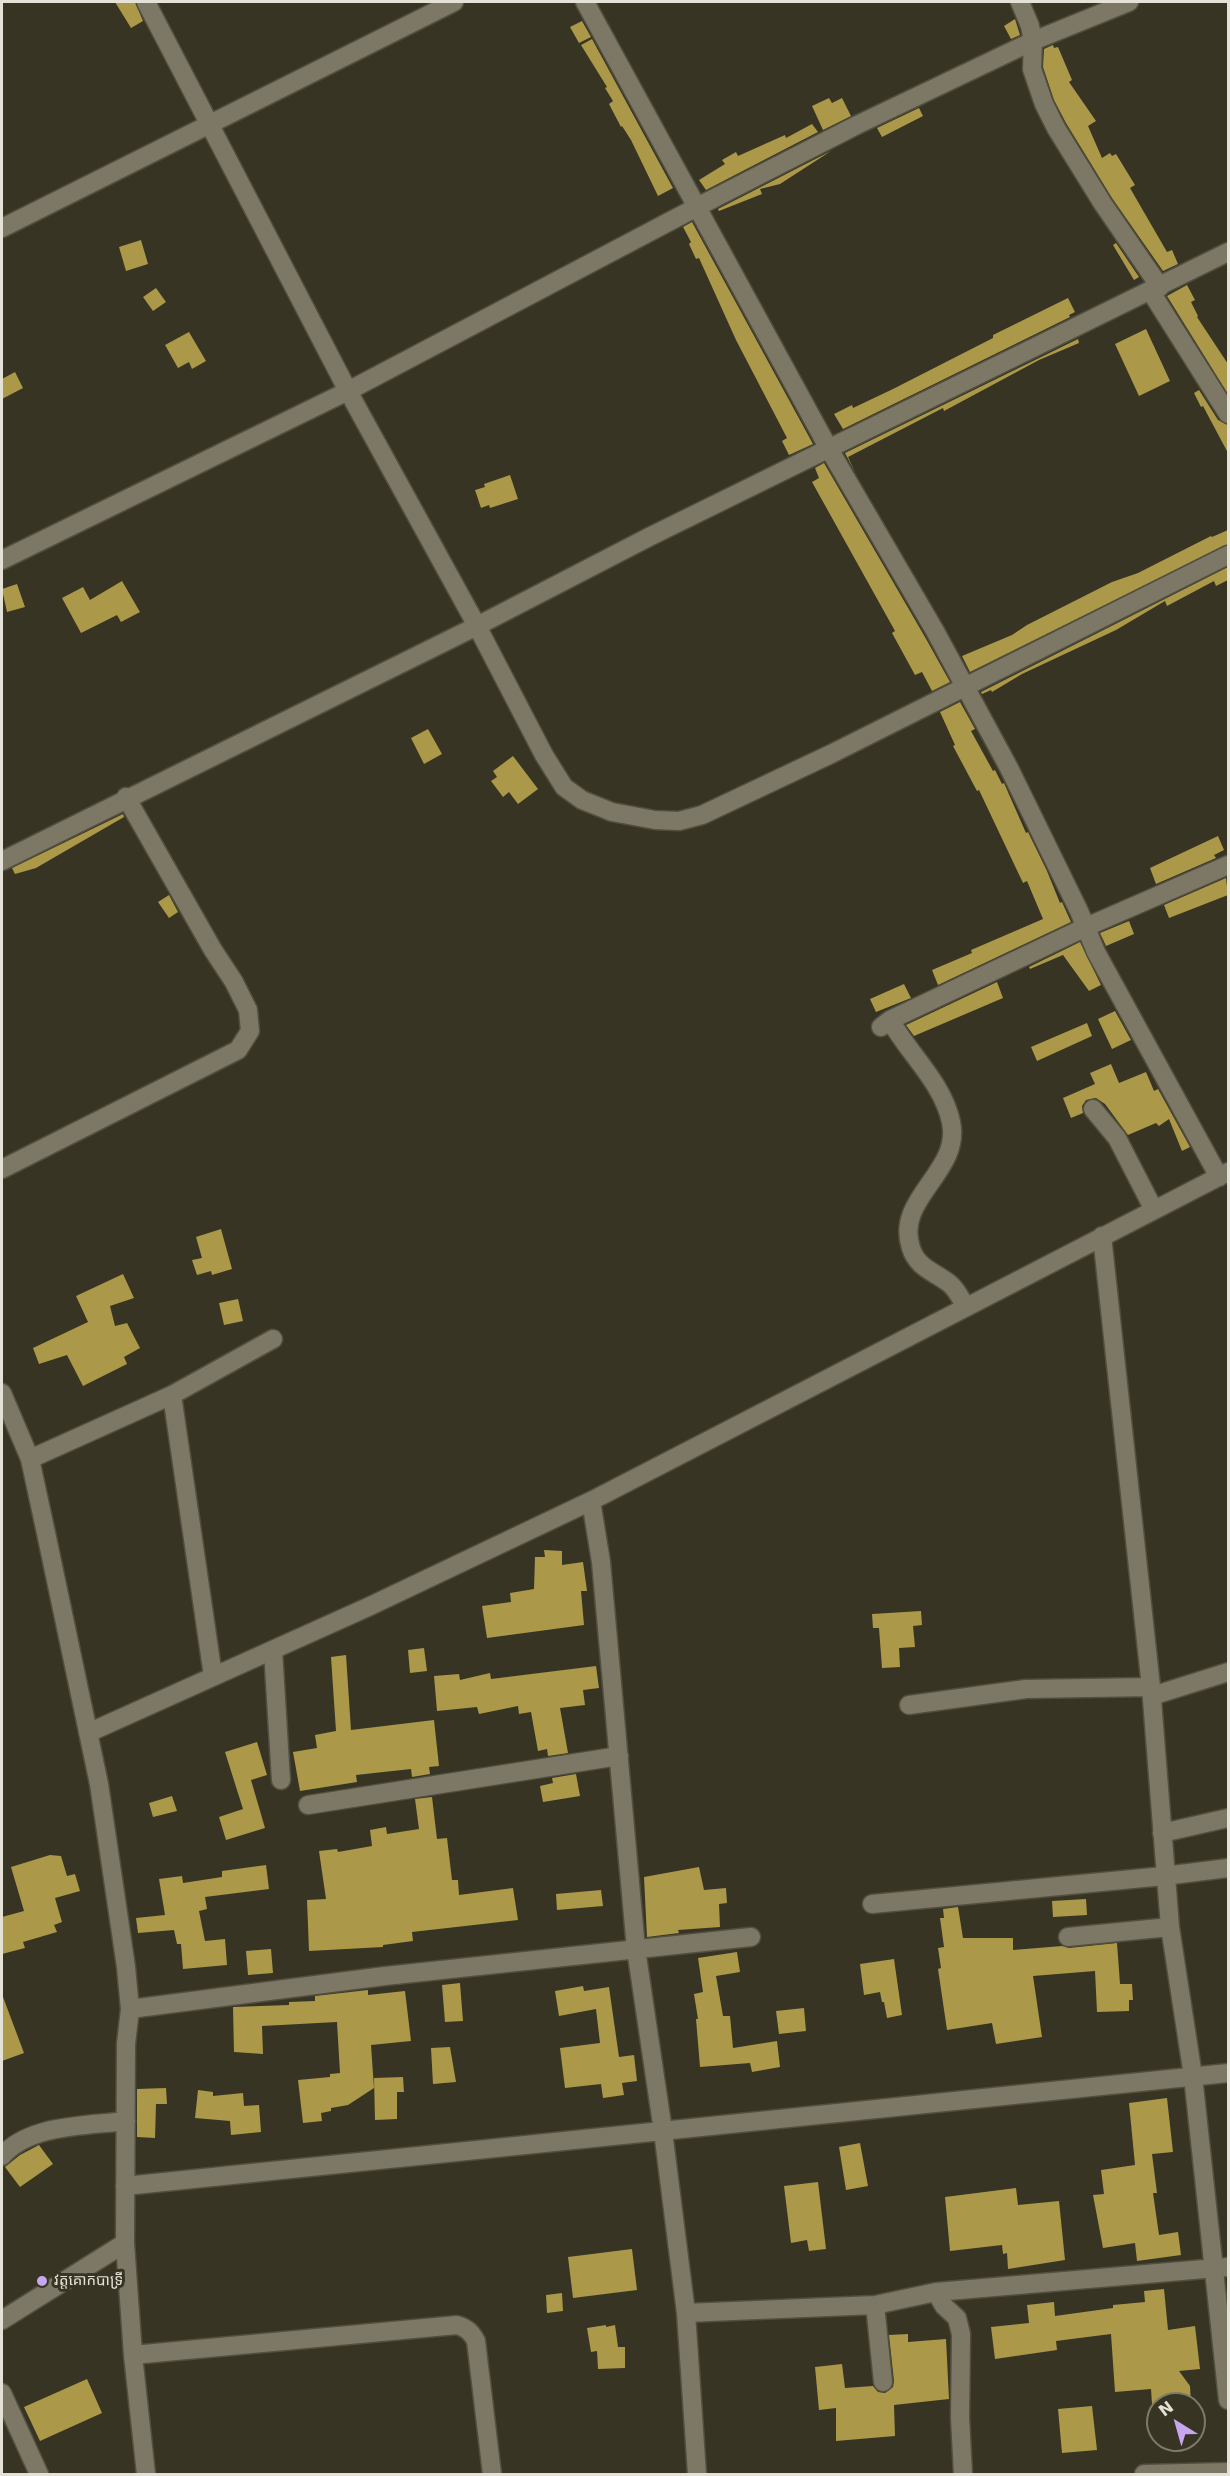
<!DOCTYPE html>
<meta charset="utf-8">
<style>
body{margin:0}
#map{position:relative;width:1230px;height:2476px;overflow:hidden;background:#373423;font-family:"DejaVu Sans",sans-serif}
canvas{display:block}
.frame{position:absolute;inset:0;border:3px solid #e4e2d7;pointer-events:none}
.north{position:absolute;left:1146px;top:2392px;width:60px;height:60px;box-sizing:border-box;background:#373423;border:2px solid #7c7a6b;border-radius:50%;rotate:323deg;font-size:16px;font-weight:700;line-height:24px;text-align:center;color:#e4e2d7}
.north::after{content:'';display:block;margin:auto;width:21px;height:27px;background:#c8a6ef;clip-path:polygon(50% 0,100% 100%,50% 72%,0 100%)}
</style>
<div id="map">
<canvas width="1230" height="2476"></canvas>
<div class="frame"></div>
<div class="north">N</div>
</div>
<script>
const context = document.querySelector('canvas').getContext('2d');
context.lineJoin = 'round';
function paint(path, color) { context.fillStyle = color; context.fill(path, 'evenodd'); }
function trace(path, color, width, dash) { context.strokeStyle = color; context.lineWidth = width; context.lineCap = dash ? 'butt' : 'round'; context.setLineDash(dash || []); context.stroke(path); }
function label(font, color, halo, rows, align = 'center') {
  context.font = font + ' "DejaVu Sans","Noto Sans Khmer",sans-serif'; context.lineWidth = 6; context.setLineDash([]); context.textBaseline = 'middle'; context.strokeStyle = halo; context.fillStyle = color; for (const [text, x, y, turn = 0] of rows) {
    context.save(); context.translate(x, y); context.rotate((+turn || 0) * Math.PI / 180); context.textAlign = isNaN(turn) ? turn : align; if (halo) context.strokeText(text, 0, 0); context.fillText(text, 0, 0); context.restore();
  }
}
const building = new Path2D(`
 M115,2h20l8,19 -12,7z
 M1015,19l5,16 -9,4 -7,-13z
 M582,21l9,16 -12,6 -9,-16z
 M592,39l81,149 -15,8 -27,-56 -9,-14 -1,1 -12,-23 4,-3 -8,-13 2,-1 -26,-42z
 M1053,45l1,3 4,-1 14,33 -3,2 27,39 -8,5 14,32 8,-5 2,3 4,-2 19,31 -5,3 37,64 5,-2 6,14 -15,7 -51,-73 -46,-75 -12,-23 -11,-33 1,-18z
 M829,98l3,5 10,-5 9,18 -28,14 -11,-24z
 M919,108l4,8 -41,21 -5,-9z
 M812,124l6,8 -112,58 -7,-10 26,-16 -3,-4 14,-8 2,4 47,-21 1,3z
 M831,151l-51,33 -20,5 2,5 -43,17 -1,-2z
 M692,222l121,222 -24,11 -7,-14 5,-3 -51,-98 -37,-82 -3,1 -7,-15 2,-2 -8,-15z
 M141,240l7,24 -22,7 -7,-24z
 M1116,243l23,34 -5,3 -21,-35z
 M1187,285l8,15 -4,2 7,14 -1,1 31,47v30l-61,-98z
 M156,288l10,14 -13,9 -10,-14z
 M1068,298l7,14 -6,3 1,2 -227,112 -9,-15 18,-9 1,3 40,-19 100,-51v-3z
 M1146,329l24,52 -31,15 -24,-52z
 M189,332l17,29 -14,8 -3,-7 -11,6 -13,-23z
 M1078,339l1,4 -40,17 -95,51 -1,-3 -95,49 7,15 -10,-19z
 M15,372l8,16 -21,11v-20z
 M1199,390l19,30 10,5v28l-25,-47 -2,1 -7,-14z
 M824,463l101,174 25,45 -18,9 -10,-19 -7,3 -23,-42 3,-2 -83,-149 7,-4 -4,-10z
 M510,475l8,24 -28,9 -1,-3 -8,3 -6,-18 10,-3 -1,-3z
 M1228,530v14l-258,128 -8,-16 50,-21 15,-10 85,-43 26,-9 73,-37 1,1z
 M1228,567v13l-12,6 -2,-5 -47,25 -2,-5 -49,29 -94,44 -30,18 -1,-2 -9,4 -1,-2z
 M122,581l18,31 -19,10 -4,-7 -36,18 -19,-35 21,-11 7,13z
 M17,584l8,23 -18,5 -5,-23z
 M960,702l15,27 -4,2 22,40 2,-1 7,14 2,-1 22,50 2,-1 19,39 13,32 2,-1 9,20 -133,63 -6,-15 40,-17 -1,-3 72,-31 -16,-38 -4,2 -44,-93 -2,1 -24,-45 2,-1 -15,-33z
 M428,729l14,25 -18,10 -13,-26z
 M513,756l25,33 -20,15 -9,-12 -6,5 -12,-16 6,-4 -4,-6z
 M123,814l1,3 -88,51 -21,6 -3,-6z
 M1218,836l6,14 -10,5 2,3 -60,26 -6,-16z
 M1226,878l2,17 -59,23 -5,-13z
 M169,895l9,17 -9,6 -11,-16z
 M1129,921l5,13 -28,12 -6,-13z
 M1080,942l21,43 -12,6 -26,-36 -33,14 -1,-2z
 M997,982l6,16 -89,38 -8,-11z
 M904,984l7,14 -35,14 -6,-13z
 M1115,1011l16,29 -19,9 -14,-30z
 M1087,1023l5,13 -55,25 -6,-14z
 M1111,1064l8,19 27,-11 8,19 4,-2 32,58 -8,4 -13,-32 -10,7 -3,-3 -28,12 -23,-31 -9,-6 -10,2 -4,6 1,7 -12,5 -8,-20 32,-14 -5,-11z
 M221,1229l11,40 -20,6 -1,-4 -14,4 -5,-15 10,-2 -6,-21z
 M123,1274l11,24 -24,8 5,20 12,-3 13,25 -16,9 3,7 -44,22 -16,-31 -28,9 -6,-16 55,-26 -12,-26z
 M238,1299l5,22 -19,4 -5,-22z
 M544,1550l18,1v14l21,-3 4,29h-6l3,34 -97,13 -5,-32 29,-4 -1,-9 24,-4 1,-32h10z
 M921,1611l1,14 -9,1 2,21 -16,1 1,19 -18,1 -3,-40h-6l-1,-14z
 M424,1648l3,23 -17,2 -2,-23z
 M346,1655l5,75 83,-10 5,46 -10,1 1,7 -18,3 -1,-8 -55,6 1,7 -57,9 -7,-39 24,-4 -2,-13 21,-4 -5,-74z
 M596,1666l3,22 -16,2 2,15 -25,3 8,45 -20,3 -1,-7 -9,2 -7,-39 -12,2 -1,-8 -39,8 -2,-7 -40,4 -3,-35 25,-2 1,6 30,-7 1,6z
 M257,1742l10,33 -16,5 14,48 -39,12 -7,-23 24,-8 -18,-57z
 M576,1774l4,22 -37,6 -3,-16 13,-3 -1,-5z
 M172,1796l5,15 -24,6 -4,-14z
 M432,1797l5,42 10,-1 5,42h6l1,15 54,-7 5,32 -106,12 1,9 -30,4v2l-74,4 -2,-51 19,-1 -7,-48 18,-2 1,3 34,-6 -2,-16 16,-3 1,7 32,-5 -4,-30z
 M50,1855l11,1 6,20 8,-2 5,17 -25,7 7,24 -8,3 3,7 -34,10 2,6 -23,6v-37l22,-6 -13,-44z
 M266,1865l3,24 -64,8 2,12 -8,2 6,30 20,-2 2,26 -44,4 -2,-25h-4l-3,-14 -36,3 -2,-15 29,-3 -6,-36 23,-3 1,7 39,-6v-6z
 M699,1867l5,23 22,-2 1,15 -8,1 1,23 -42,3 1,3 -32,4 -3,-60z
 M601,1890l2,16 -46,4 -1,-16z
 M1086,1899l1,16 -34,2 -1,-16z
 M958,1907l5,31h50v12l49,-4 7,2 48,-5 3,41h12l1,16h-4v11l-32,1 -2,-41 -62,5 9,61 -46,7 -4,-21 -45,7 -9,-61 3,-1 -3,-20 6,-1 -4,-29h4l-1,-9z
 M271,1949l2,24 -25,2 -2,-24z
 M737,1952l3,20 -24,4 7,40h7l3,32 44,-7 3,26 -28,5 -2,-9 -50,4 -4,-48h2l-4,-25 9,-2 -5,-34z
 M894,1959l8,56 -15,3 -3,-16h-2l-2,-10 -16,3 -4,-31z
 M460,1983l3,38 -18,1 -3,-37z
 M583,1986l1,5 25,-4 10,70 15,-2 3,26 -15,2 2,12 -21,3 -2,-14 -36,4 -5,-40 40,-5 -4,-34 -37,7 -4,-25z
 M368,1990v5l37,-4 6,50 -40,4 3,43 -26,17 -17,3v3l-10,2 1,8 -19,2 -5,-43 32,-3v-3l10,-1 -3,-51 -75,4 1,28 -29,-2 -1,-45 56,-2v-3l26,-1v-5z
 M2,1997h1l21,56 -22,8z
 M804,2008l2,23 -27,3 -3,-23z
 M450,2047l6,35 -23,2 -2,-36z
 M403,2077l1,15h-7v27l-22,1 -1,-42z
 M166,2088l1,16h-11l-1,34 -18,-1v-48z
 M198,2090l15,2v4l30,-3 1,13 15,-1 2,27 -30,3 -1,-14 -35,-3z
 M1167,2098l6,54 -21,2 5,39h-4l6,42 19,-3 3,23 -44,6 -2,-18 -32,5 -10,-53 11,-1 -3,-24 34,-5 -6,-62z
 M860,2143l8,43 -22,4 -7,-43z
 M39,2145l14,19 -33,23 -15,-20 15,-12z
 M818,2182l8,67 -17,2 -2,-11 -16,3 -7,-57z
 M1016,2188l2,17 41,-4 6,59 -57,9 -1,-16 -4,1 -1,-9 -52,6 -5,-54z
 M632,2249l5,41 -64,8 -5,-41z
 M1164,2289l4,41 27,-4 5,43 -21,2 11,15 1,18h-39l-1,-15 -36,3 -4,-58 -55,7 1,9 -62,9 -4,-32 38,-4 -2,-18 27,-3 1,14 58,-8v-3l32,-3 -1,-11z
 M562,2293l1,18 -16,2 -1,-18z
 M606,2325v2l9,-2 3,22h7v21l-27,1 -1,-18 -6,1 -4,-24z
 M908,2334v8l38,-3 3,60 -55,6 1,31 -59,5v-33l-17,2 -4,-43 27,-3 3,24 28,-2 5,6 7,1 8,-6 1,-6 -5,-46z
 M87,2379l15,34 -62,28 -16,-34z
 M1092,2406l5,44 -35,3 -4,-44z`);
const minor = new Path2D(`
 M146,2l202,389 129,235 67,129 20,32 18,13 30,12 43,8 24,1 23,-6 129,-61 397,-199
 M585,2l244,447 106,182 74,137 70,143 17,41 123,225
 M1020,2l10,24 3,15 -1,28 12,35 12,24 47,76 57,83
 M2,228l452,-226
 M1151,292l77,122
 M2,560l346,-169 349,-184 160,-82 176,-84 96,-39
 M2,861l475,-235 172,-89 579,-285
 M890,1020c19,34 53,63 61,102 11,50 -57,76 -40,126 6,20 24,24 39,36 7,6 11,15 16,23
 M881,1027l9,-7 196,-93 142,-62
 M1093,1109l24,29 37,72
 M2,1169l236,-119 12,-19 -2,-21 -14,-28 -21,-32 -87,-153
 M1102,1236l49,451 19,240 23,149 35,324
 M2,1393l28,66 16,74 53,251 27,183 4,42 -4,35 -1,199 8,112 13,119
 M172,1395l41,281
 M30,1459l142,-64 101,-56
 M591,1501l10,61 35,387 27,182 23,182 11,161
 M273,1650l8,130
 M1152,1696l76,-24
 M909,1705l117,-16 125,-2
 M88,1733l280,-126 223,-106 637,-329
 M308,1805l311,-49
 M1162,1833l66,-15
 M872,1904l292,-28 64,-8
 M1068,1937l102,-10
 M130,2009l255,-33 366,-39
 M2,2156c28,-32 84,-30 124,-35
 M125,2186l1103,-113
 M936,2292l8,14 13,12 4,16 -1,84 3,56
 M875,2305l8,77
 M686,2313l189,-8 61,-13 292,-25
 M2,2320l123,-77
 M133,2355l324,-30c10,3 14,7 19,16l16,133
 M2,2393l37,81
 M1144,2474l84,-2`);
const markers = [
 [42,2281,6,"#c8a6ef"]
];
const poiNames = [
 ["វត្តគោកបាទ្រី",54,2281]
];
paint(building, '#ab9949');
trace(minor, '#524f40', 21);
trace(minor, '#7c7865', 18);
for (const [x, y, r, color] of markers) { const dot = new Path2D(); dot.arc(x, y, r, 0, 2 * Math.PI); context.fillStyle = color; context.fill(dot); trace(dot, '#373423', 2); }
label('15px', '#e4e2d7', '#373423', poiNames, 'left');
</script>
